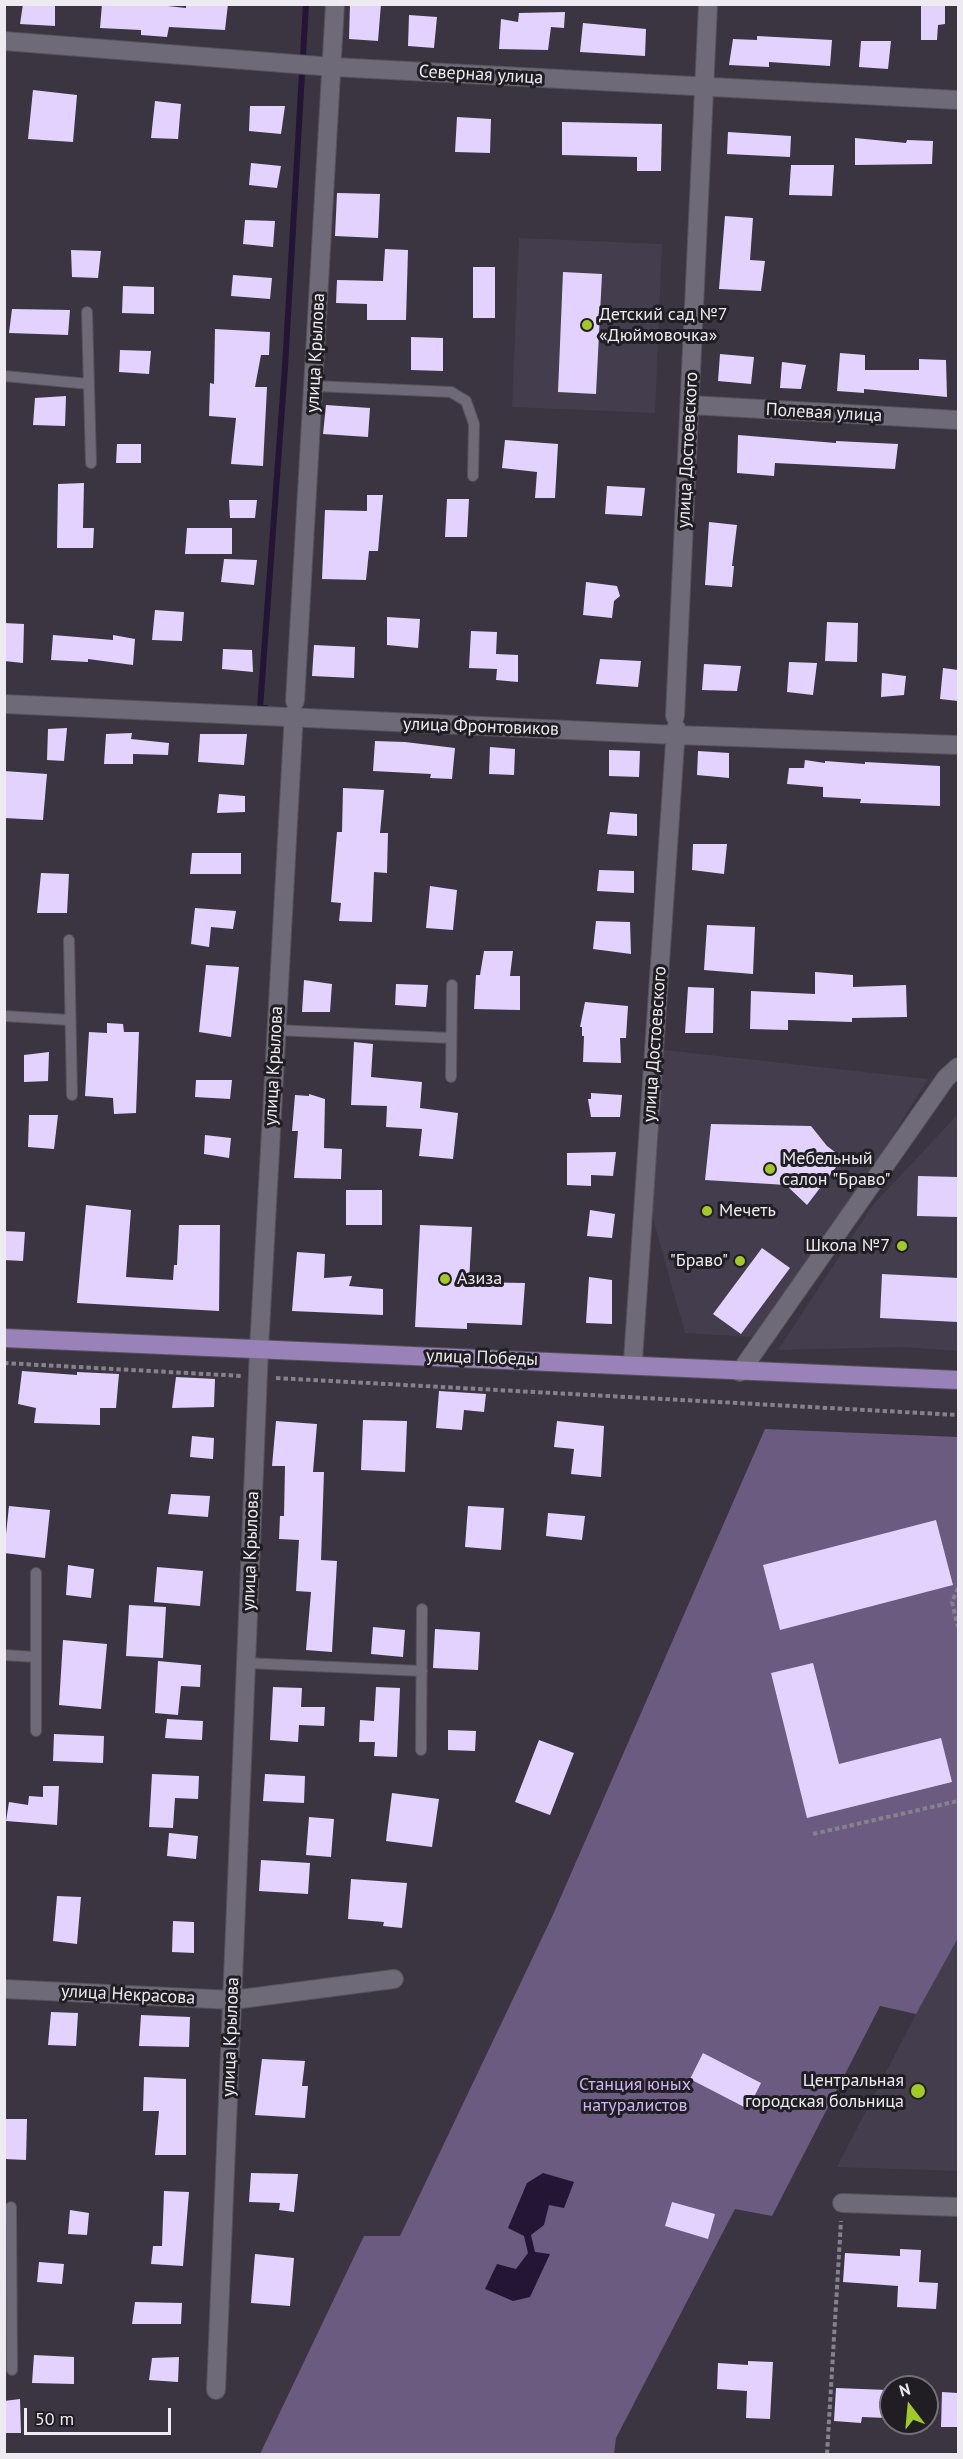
<!DOCTYPE html>
<meta charset="utf-8">
<style>
body{margin:0}
#map{position:relative;width:963px;height:2459px;overflow:hidden;background:#3a3541;font-family:"PT Sans",sans-serif}
canvas{display:block}
.frame{position:absolute;inset:0;border:6px solid #edeaf2;pointer-events:none}
.north{position:absolute;left:879px;top:2375px;width:60px;height:60px;box-sizing:border-box;background:#201e23;border:2px solid #727076;border-radius:50%;rotate:344deg;font-size:16px;font-weight:700;line-height:24px;text-align:center;color:#edeaf2}
.north::after{content:'';display:block;margin:auto;width:21px;height:27px;background:#a2c928;clip-path:polygon(50% 0,100% 100%,50% 72%,0 100%)}
.scale{position:absolute;left:24px;top:2408px;width:147px;height:27px;box-sizing:border-box;border:3px solid #edeaf2;border-top:0;padding-left:8px;font-size:18px;line-height:21px;white-space:nowrap;color:#edeaf2;-webkit-text-stroke:4px #201e23;paint-order:stroke}
</style>
<div id="map">
<canvas width="963" height="2459"></canvas>
<div class="frame"></div>
<div class="north">N</div>
<div class="scale">50 m</div>
</div>
<script>
const context = document.querySelector('canvas').getContext('2d');
context.lineJoin = 'round';
function paint(path, color) { context.fillStyle = color; context.fill(path, 'evenodd'); }
function trace(path, color, width, dash) { context.strokeStyle = color; context.lineWidth = width; context.lineCap = dash ? 'butt' : 'round'; context.setLineDash(dash || []); context.stroke(path); }
function label(font, color, halo, rows, align = 'center') {
  context.font = font + ' "PT Sans",sans-serif'; context.lineWidth = 6; context.setLineDash([]); context.textBaseline = 'middle'; context.strokeStyle = halo; context.fillStyle = color; for (const [text, x, y, turn = 0] of rows) {
    context.save(); context.translate(x, y); context.rotate((+turn || 0) * Math.PI / 180); context.textAlign = isNaN(turn) ? turn : align; if (halo) context.strokeText(text, 0, 0); context.fillText(text, 0, 0); context.restore();
  }
}
const built = new Path2D(`
 M519,238l143,6 -7,169 -143,-6z
 M655,1049l273,30 -161,259 -82,-5 -40,-143z
 M958,1114v237l-54,-4 -126,3 95,-145z
 M958,1938v233l-121,-4 79,-153z`);
const forest = new Path2D(`
 M765,1429l193,8v501l-42,76 -36,-8 -108,210 -37,-7 -119,229 -2,16h-354l104,-218h36l152,-319z`);
const water = new Path2D(`
 M543,2173l31,9 -10,26 -15,-3 -5,20 -13,10 4,17 15,2 -20,43 -17,4 -28,-12 12,-25 19,5 12,-16 -4,-17 -16,-8 19,-45z`);
const stream = new Path2D(`
 M266,708h-6l25,-341 21,-363`);
const building = new Path2D(`
 M23,4h32v22l-35,-2z
 M102,4h47l37,4v-4h42l-3,26 -56,-3 -2,10 -26,-2v-5l-41,-2z
 M350,4h31l-3,37 -29,-2z
 M921,4h24v20l-7,1 -1,15h-16z
 M565,12l-1,16 -13,-1 -3,23 -49,-1 2,-30 17,3 1,-9z
 M409,15l28,2 -3,31 -26,-2z
 M583,23l63,6 -1,27 -65,-4z
 M757,36l75,4 -2,26 -61,-4v5l-40,-2 4,-26 24,1z
 M861,41h30l-3,28 -29,-2z
 M33,90l44,5 -4,47 -45,-3z
 M155,101l26,3 -3,35 -27,-1z
 M250,106h35l-4,28 -32,-3z
 M457,117l34,2 -1,34 -35,-1z
 M562,122l100,2 -1,47h-24v-14l-75,-2z
 M728,132l63,4 -1,21 -63,-3z
 M855,138l51,5 1,-3 26,1 -1,23 -77,1z
 M251,163l30,3 -4,22 -28,-3z
 M791,165h43l-2,31 -43,-1z
 M337,193l43,1 -2,44 -43,-2z
 M725,216l28,2 -3,42 15,1 -4,30 -42,-2z
 M245,220l30,1 -2,26 -30,-3z
 M385,249l23,1 -2,70h-39v-16l-31,-1 1,-23 46,1z
 M71,250l30,1 -3,27 -26,-1z
 M473,267h22v51h-22z
 M563,272l39,2 -6,120 -38,-2z
 M233,275l39,3 -2,21 -39,-3z
 M123,286l31,1v27l-32,-1z
 M12,309l58,1 -2,25 -59,-2z
 M215,329l55,3 -1,23h-8l-6,32h12l-4,79 -32,-2 5,-46 -27,-2 1,-33 4,1z
 M411,337l32,1v33l-32,-1z
 M120,350l31,1 -2,23 -30,-2z
 M840,353l25,2v15h54v-11l27,1 1,37 -83,-8v4l-27,-2z
 M720,354l34,3 -3,27 -33,-3z
 M782,362l24,3 -5,24 -21,-1z
 M66,396l-1,30 -32,-1 2,-27z
 M326,405l44,3 -2,29 -45,-3z
 M738,435l98,8v-2l62,3 -3,25 -120,-6 -1,13 -37,-3z
 M505,440l53,4 -3,54h-20l2,-26 -35,-4z
 M117,444h24v19h-25z
 M84,483l-1,45h11l-1,20h-36l1,-64z
 M607,486l38,2 -3,28 -37,-2z
 M367,495h16l-5,56h-9l-3,29 -44,-1 3,-69 42,1z
 M447,499h22l-2,38h-22z
 M229,500h28l-2,18h-25z
 M709,522l28,3 -5,41h2l-2,21 -27,-2z
 M187,528h45v26h-47z
 M224,559l33,1 -3,25 -33,-3z
 M586,582l31,4 3,10 -6,5 -2,17 -29,-3z
 M155,610l29,2 -2,29 -30,-1z
 M387,617l33,2 -2,29 -31,-3z
 M827,622l31,1 -1,39 -32,-1z
 M4,623l20,1 -1,39 -19,-2z
 M471,631l26,1 -1,22 22,1v27l-22,-2 1,-11 -28,-1z
 M53,635l60,5v-5l22,4 -2,26 -45,-6v3l-37,-2z
 M314,645l41,2 -1,31 -42,-2z
 M223,649l29,1 1,22 -31,-3z
 M600,659l41,2 -3,26 -42,-3z
 M789,662l28,1 -4,32 -26,-3z
 M704,664l37,2 -4,25 -35,-1z
 M943,668l15,2v31l-18,-2z
 M882,673l24,3 -2,19 -23,2z
 M67,728l-3,33 -17,-1 1,-31z
 M132,733l-1,6 38,4 -1,12 -35,-1v10h-29l2,-30z
 M200,734h47l-3,31 -46,-3z
 M375,741l30,1 50,6 -3,31 -22,-1 1,-4 -58,-3z
 M490,747l25,2 -1,26 -25,-1z
 M609,750l31,1 -1,26 -30,-1z
 M698,751l31,2v25l-32,-3z
 M805,760l20,3v-2l40,3v-2l75,4v40l-80,-3 1,-4 -38,-2v-10l-36,-3 2,-16h15z
 M4,771l43,3 -4,46 -39,-2z
 M343,788l41,2 -4,43h8l-1,40 -13,-1 -2,50 -33,-1 2,-18 -10,-1 6,-70h5z
 M219,794l26,2v16l-28,1z
 M610,812l27,2v22l-30,-2z
 M693,844h34l-3,30 -32,-4z
 M192,853h49v21h-51z
 M599,870l35,1v22l-37,-2z
 M41,873l28,1 -2,39h-30z
 M430,886l27,4 -4,40 -27,-2z
 M195,908l41,3 -3,18 -22,-2 -2,20 -18,-3z
 M596,921l34,1 1,32 -38,-5z
 M707,925l48,2 -2,47 -49,-4z
 M484,951h29l-3,25h10v34l-46,-1 2,-34h4z
 M206,965l33,2 -8,70 -32,-5z
 M815,972l38,3v12l53,-2 1,32 -55,1v4l-64,-2v10l-38,-1 1,-38 64,3z
 M304,980l28,4 -2,28h-28z
 M396,984l32,1 -2,22 -31,-2z
 M688,987l26,1 -1,45h-28z
 M585,1002l43,4 -2,32h-6l1,25 -38,-1 1,-26h-2v-9h-2z
 M107,1023l16,1 1,8h15l-3,81 -22,1 -1,-16 -28,-2 4,-64 18,1z
 M354,1042l19,2 -2,33 51,5 -2,26 38,5 -5,46 -34,-3 3,-27 -36,-2 1,-21 -36,-1z
 M49,1052l-1,29 -24,1v-27z
 M196,1080h36l-2,19 -35,-2z
 M591,1093l31,2 -2,22h-29l-3,-18h3z
 M309,1094l16,5 -1,49 18,1 -1,30 -47,-1 4,-47h-6l3,-36 14,1z
 M29,1115h29l-4,34 -26,-2z
 M711,1124l100,2 16,20 16,12 -36,47 -21,-20 -81,-5z
 M205,1135l26,3 -2,20 -25,-4z
 M616,1152l-3,24 -22,-1v11l-24,-1v-32z
 M918,1176l40,1v40l-41,-1z
 M346,1190h36v35h-36z
 M86,1205l45,5 -5,67 47,3 1,-15h3l2,-40h41l-1,86 -142,-8z
 M590,1210l25,4 -3,24 -25,-2z
 M420,1225l52,2 -3,55 56,1 -3,42 -55,-2v6l-52,-2z
 M4,1231l21,1 -2,29 -19,-1z
 M762,1248l28,20 -49,66 -28,-20z
 M297,1252l28,2 -1,24 28,-2 -3,10 34,3v26l-91,-4z
 M882,1274l76,4v44l-78,-4z
 M589,1277l23,3v44l-26,-1z
 M22,1371l55,4v-3l42,2 -3,34h-16v17l-66,-2 2,-15 -18,-4z
 M176,1377l39,2 -1,28 -42,1z
 M439,1391l47,3 -2,18 -20,-2 -2,20 -26,-2z
 M363,1420l44,1 -2,51 -44,-2z
 M276,1421l41,3 -4,48h11l-3,88 16,1 -5,91 -26,-2 5,-58 -15,-1 3,-51 -20,-1 1,-23h4l1,-50h-13z
 M557,1421l47,5 -3,51 -30,-3 3,-25 -20,-2z
 M192,1436l22,2 -1,21 -23,-2z
 M171,1494l39,2 -2,21 -40,-3z
 M9,1506l41,4 -5,48 -41,-5z
 M468,1506l36,2 -3,42 -36,-3z
 M548,1513l37,3 -3,24 -36,-4z
 M936,1520l17,65 -173,45 -17,-65z
 M68,1565l26,4 -3,29 -25,-3z
 M157,1567l46,4 -3,35 -46,-4z
 M129,1605l37,2 -3,51 -37,-2z
 M373,1627l32,3 -2,27 -32,-3z
 M435,1629l45,3 -2,38 -45,-2z
 M63,1640l44,4 -6,65 -42,-4z
 M158,1661l43,4 -1,22 -19,-1 -3,29 -23,-2z
 M813,1663l26,101 102,-26 11,44 -145,36 -36,-145z
 M273,1687l29,1 -1,19h24l-1,19 -25,-1 -1,17 -28,-2z
 M376,1687l24,1 -3,69 -23,-1 1,-14h-16l1,-22 14,1z
 M167,1719l36,2 -1,19 -37,-2z
 M448,1730l28,1 -1,20 -27,-1z
 M54,1734l50,2 -1,27 -50,-2z
 M539,1740l35,13 -24,62 -35,-13z
 M152,1774l47,2 -1,23 -23,-1 -2,30 -24,-1z
 M265,1774l40,2 -1,27 -41,-2z
 M43,1786h16l-2,39 -51,-4 3,-19 19,3 1,-9 14,1z
 M392,1793l47,6 -7,48 -46,-6z
 M309,1817l25,2 -3,38 -25,-2z
 M169,1833l29,3 -2,23 -29,-3z
 M261,1860l49,3 -2,31 -49,-3z
 M351,1879l56,4 -5,45 -19,-2 1,-4 -36,-3z
 M57,1896l24,1 -4,47 -24,-3z
 M173,1921l21,1v31l-22,-1z
 M51,2012l27,1 -2,33 -28,-1z
 M141,2015l49,2 -1,30 -50,-1z
 M703,2053l58,30 -13,26 -58,-30z
 M262,2059l43,2 -3,25h6l-3,32 -50,-3z
 M144,2077l42,2v76h-31l4,-44h-16z
 M4,2119h23l-1,41 -22,-1z
 M251,2173l47,1 -4,38 -15,-2 1,-7 -31,-1z
 M164,2191l25,1 -6,74 -32,-2 2,-18h9z
 M672,2202l43,12 -7,25 -43,-13z
 M70,2210l19,3 -2,22 -19,-1z
 M900,2249l21,1 -2,32 19,1 -2,26 -39,-2 1,-21 -55,-4 2,-29 55,3z
 M255,2254l39,4 -4,48 -39,-3z
 M39,2262l25,2 -2,20 -25,-2z
 M135,2302l47,1 -1,21h-49z
 M34,2355l40,2v27l-42,-1z
 M179,2357l-1,25 -29,-2 3,-22z
 M748,2361l25,1 -3,57 -24,-1 1,-27 -30,-2 1,-26 30,2z
 M836,2388l52,2 -1,28 -25,-1 -1,6 -27,-2z
 M942,2392l16,1v34h-17z
 M20,2399l1,34h-17v-32z`);
const path = new Path2D(`
 M4,1363l238,13
 M276,1378l682,37
 M958,1588l-6,14 6,25
 M813,1834l145,-33
 M827,2454l14,-233`);
const lane = new Path2D(`
 M87,312l4,151
 M4,376l85,8
 M314,386l137,6 15,9 8,23 -1,52
 M69,940l3,155
 M4,1016l66,4
 M276,1030l175,8
 M451,1077l1,-92
 M36,1573v158
 M4,1655l32,2
 M246,1663l176,8
 M421,1750l1,-141
 M11,2207l1,163`);
const street = new Path2D(`
 M4,41l329,26 625,33
 M690,405l268,15
 M295,701l40,-697
 M4,704l672,31 282,10
 M675,716l33,-712
 M633,1360l43,-632
 M740,1372l206,-294 12,-11
 M4,1989l229,11 161,-21
 M842,2203l116,4
 M216,2390l43,-1041 35,-636`);
const primary = new Path2D(`
 M4,1338l954,42`);
const markers = [
 [587,325,6,"#a2c928"],
 [770,1169,6,"#a2c928"],
 [707,1211,6,"#a2c928"],
 [902,1246,6,"#a2c928"],
 [740,1261,6,"#a2c928"],
 [445,1279,6,"#a2c928"],
 [918,2091,8,"#a2c928"]
];
const streetNames = [
 ["Северная улица",481,75,3],
 ["улица Крылова",316,353,-87],
 ["Полевая улица",824,413,3],
 ["улица Достоевского",688,450,-87],
 ["улица Фронтовиков",481,727,2],
 ["улица Достоевского",655,1044,-86],
 ["улица Крылова",274,1066,-87],
 ["улица Победы",482,1358,2],
 ["улица Крылова",251,1551,-88],
 ["улица Некрасова",128,1995,3],
 ["улица Крылова",231,2037,-88]
];
const poiNames = [
 ["Детский сад №7",599,315],
 ["«Дюймовочка»",599,336],
 ["Мебельный",782,1159],
 ["салон \"Браво\"",782,1180],
 ["Мечеть",719,1211],
 ["Школа №7",890,1246,"right"],
 ["\"Браво\"",728,1261,"right"],
 ["Азиза",457,1279],
 ["Центральная",904,2081,"right"],
 ["городская больница",904,2102,"right"]
];
const parkNames = [
 ["Станция юных",635,2085],
 ["натуралистов",635,2106]
];
paint(built, '#443d4e');
paint(forest, '#6b5b81');
paint(water, '#241535');
trace(stream, '#241535', 6);
paint(building, '#e3d2fe');
trace(lane, '#56525c', 12);
trace(street, '#56525c', 20);
trace(primary, '#56525c', 20);
trace(path, '#86828c', 4, [4.5, 3]);
trace(lane, '#6f6a77', 10);
trace(street, '#6f6a77', 18);
trace(primary, '#9882b8', 18);
for (const [x, y, r, color] of markers) { const dot = new Path2D(); dot.arc(x, y, r, 0, 2 * Math.PI); context.fillStyle = color; context.fill(dot); trace(dot, '#201e23', 2); }
label('18px', '#edeaf2', '#201e23', streetNames);
label('18px', '#edeaf2', '#201e23', poiNames, 'left');
label('18px', '#cfb5f5', '#201e23', parkNames);
</script>
